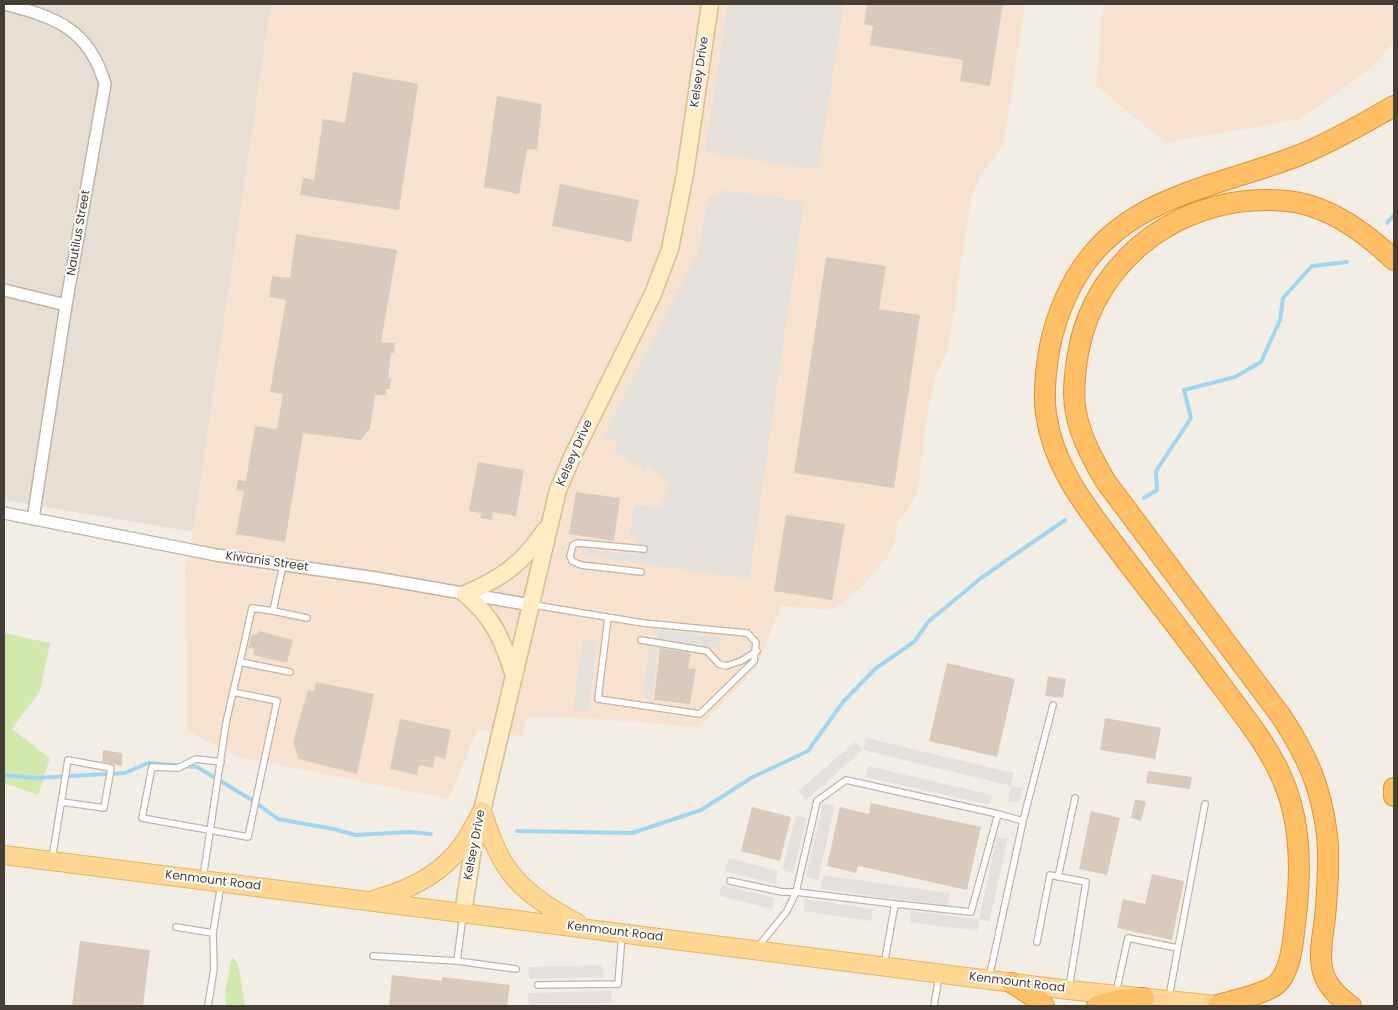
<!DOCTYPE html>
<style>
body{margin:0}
#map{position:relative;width:1398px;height:1010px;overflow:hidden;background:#f3eee5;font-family:Poppins,sans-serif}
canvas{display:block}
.frame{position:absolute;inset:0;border:5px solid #463e34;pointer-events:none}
</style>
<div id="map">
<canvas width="1398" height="1010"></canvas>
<div class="frame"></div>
</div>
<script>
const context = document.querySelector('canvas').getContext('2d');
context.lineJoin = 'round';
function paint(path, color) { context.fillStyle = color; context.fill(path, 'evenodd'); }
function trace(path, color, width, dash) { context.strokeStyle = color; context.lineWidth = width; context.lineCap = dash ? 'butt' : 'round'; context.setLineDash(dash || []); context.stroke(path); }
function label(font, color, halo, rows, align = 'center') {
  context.font = font + ' Poppins,sans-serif'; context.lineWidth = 4; context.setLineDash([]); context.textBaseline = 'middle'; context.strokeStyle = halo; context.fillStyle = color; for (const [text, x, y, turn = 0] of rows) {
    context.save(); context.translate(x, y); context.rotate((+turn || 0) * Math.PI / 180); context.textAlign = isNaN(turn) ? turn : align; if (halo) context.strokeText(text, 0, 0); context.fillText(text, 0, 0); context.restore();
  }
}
const residential = new Path2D(`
 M4,4h267l-78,528 -189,-32z`);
const commercial = new Path2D(`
 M271,4h754l-21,139 -23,33 -10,22 -23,153 -13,25 -10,52 -7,63 -9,17 -11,14 -3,19 -8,17 -18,21 -24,23 -13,8 -51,-4 -24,61 -57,60 -131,-10h-42l-5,19 -45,-6 -28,69 -209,-42 -53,-26 -2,-163 8,-36z
 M1103,4h291v38l-22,25 -71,52 -136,24 -69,-58z`);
const green = new Path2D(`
 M4,633l46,10 -10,48 -28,38 38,29 -12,37 -34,-12z
 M232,957l6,6 7,43h-19l-1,-13z`);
const parking = new Path2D(`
 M728,4h116l-26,166 -113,-18z
 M721,190l83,11 -55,378 -168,-24 2,-6 52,6 1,-18 -7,-1 6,-31 26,3 7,-28 -21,-14 -2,5 -31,-20 3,-8 -13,-7 94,-184 11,-56 10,2z
 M658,629l64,9 -2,11 -63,-10z
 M583,639l14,2 -9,71 -15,-2z
 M649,643l9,1 -6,55 -9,-1z
 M866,738l148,35 -3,13 12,2 -4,15 -11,-2 3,-15 -148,-36 -57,50 -8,-9 57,-49 8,8z
 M868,766l124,29 -2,10 -125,-28z
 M823,803l12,3 -17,74 -12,-3z
 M796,815l11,3 -14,55 -11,-3z
 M997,837l11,2 -19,83 -10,-3 -2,12 -67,-9 1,-11 68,8z
 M729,858l49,13 -3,13 -50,-13z
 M823,875l127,18 -2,13 -127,-17z
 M722,885l53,13 -3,11 -53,-13z
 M805,899l68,10 -2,12 -68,-10z
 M603,965v12l-74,2 -1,-12z
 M611,991l1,12 -83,2 -1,-12z`);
const stream = new Path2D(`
 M1387,223l7,-8
 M1144,498l13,-8 -1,-19 35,-53 -7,-28 51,-13 26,-15 19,-42 3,-22 29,-32 35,-4
 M4,775l31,3 90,-5 23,-10 49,4 55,33 26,19 56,10 21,6 54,-3 22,2
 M517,831l115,2 69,-23 50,-32 57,-27 35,-49 32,-33 40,-28 13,-19 53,-44 84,-58`);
const building = new Path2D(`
 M867,4h136l-13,82 -30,-5 3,-21 -93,-15 3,-19 -9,-2z
 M353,72l65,12 -19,126 -99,-15 3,-17 11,2 9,-61 22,4z
 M497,96l45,8 -5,46 -10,-1 -8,45 -35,-7z
 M560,184l79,16 -8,42 -79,-16z
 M296,234l101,16 -16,92 14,1 -1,10h-3l-3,25h3l-1,11h-4v6h-11l-5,34 -10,11 -57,-7 -18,109 -49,-8 8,-43 -8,-1 2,-10 8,1 9,-55 22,3 6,-35 -13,-2 16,-92 -17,-3 3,-21 18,2z
 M826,257l60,9 -7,43 41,6 -26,173 -100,-15z
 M478,462l46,8 -8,46 -23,-4 -1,8 -12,-2 1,-5 -12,-2z
 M576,492l44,6 -6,43 -45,-7z
 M786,515l59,9 -13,76 -58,-9z
 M259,631l34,9 -6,23 -34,-8 1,-6 -6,-1 4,-14 5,1z
 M660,648l31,5 -3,15 8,1 -6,35 -36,-4z
 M947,663l68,16 -18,78 -68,-16z
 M1048,676l18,3 -3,19 -18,-2z
 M316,682l58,12 -17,80 -58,-15 -6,-17 15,-52 6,1z
 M1105,718l56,10 -6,31 -55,-9z
 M400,719l51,11 -6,29 -10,-3 -2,12 -14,-3 -2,10 -27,-6z
 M103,750l19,3v13l-20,-4z
 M1148,771l44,6 -2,12 -44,-6z
 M1135,799l11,3 -5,19 -10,-3z
 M871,803l110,24 -14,63 -109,-24 -2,7 -29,-7 13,-59 29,7z
 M752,807l39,10 -11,44 -39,-10z
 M1091,811l29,7 -13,57 -28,-6z
 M1152,874l32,7 -12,59 -55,-12 6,-29 22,5z
 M80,941l70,9 -7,56h-71z
 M392,975l50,6v-4l68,8 -3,21h-118z`);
const lane = new Path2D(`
 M283,565l-10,46 -21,-3 -12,54 50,10
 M641,572l-60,-7 -9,-4 -2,-5 3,-11 5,-2 66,6
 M534,605l109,18 104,10 9,9 -2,19 -54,53 -102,-15 10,-81
 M273,611l34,7
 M641,640l66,11 12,13 7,2 15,-5 16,-10
 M221,762l-25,-3 -18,9 -26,-1 -10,51 106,19 29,-136 -44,-9 7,-30
 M998,814l25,7
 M52,859l16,-99 43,8 -7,40 -42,-6
 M1058,877l17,-79
 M203,878l23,-155 7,-31
 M730,881l52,11h14l-9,19 -30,37
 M463,915l-6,46 59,8
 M176,927l37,6 8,-49
 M1037,942l13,-67 36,7 -17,106
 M1178,948l27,-144
 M373,956l84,5
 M884,965l11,-61 76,8 27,-98 -152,-34 -29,21 -21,91 99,12
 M989,978l34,-157 30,-116
 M538,985l80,-1 4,-49
 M1116,993l12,-55 50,10 -9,49
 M208,1006l6,-37 -1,-36
 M934,1006l5,-30`);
const street = new Path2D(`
 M4,4c52,13 85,25 101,80l-39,221 -33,214
 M4,290l62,15
 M4,513l212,42 160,23 155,27`);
const secondary = new Path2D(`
 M514,676c-11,-35 -20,-58 -49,-82 37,-16 57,-30 80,-64
 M463,913l10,-64 85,-359 15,-35 80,-161 17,-45 15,-75 25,-170`);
const primary = new Path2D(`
 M482,811c20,63 37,80 95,112
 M4,855l1065,135 157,16
 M376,899c33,-9 67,-26 87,-55 7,-10 13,-22 19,-33`);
const highway = new Path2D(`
 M1394,788v8
 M1012,983l27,17 5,6
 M1218,1005c17,-5 38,-9 53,-17 22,-11 22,-52 25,-73 5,-42 5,-87 -10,-127 -13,-36 -39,-68 -62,-99 -36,-49 -74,-97 -111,-146 -30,-40 -60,-78 -67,-129 -3,-22 0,-46 4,-68 6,-30 20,-64 40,-89 52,-65 139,-73 212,-103 32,-13 62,-31 92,-48
 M1097,1006l23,-6 24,-2
 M1351,1006c-13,-9 -26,-22 -29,-38 -3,-16 1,-33 3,-50 2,-26 5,-57 2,-83 -6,-49 -20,-79 -46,-119l-175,-234c-13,-22 -25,-44 -30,-69 -4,-19 -1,-41 2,-60 18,-99 110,-162 209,-152 42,4 78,31 107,59`);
const streetNames = [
 ["Kelsey Drive",700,72,-82],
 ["Nautilus Street",79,233,-80],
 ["Kelsey Drive",575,453,-66],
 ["Kiwanis Street",267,562,8],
 ["Kelsey Drive",475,845,-79],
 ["Kenmount Road",213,881,7],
 ["Kenmount Road",615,932,7],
 ["Kenmount Road",1017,983,7]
];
paint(residential, '#e7dfd3');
paint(commercial, '#f6e2cf');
paint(green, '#d2e9ac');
paint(parking, '#e4e1dd');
trace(stream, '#9fd7f2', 4);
paint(building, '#d8cbbd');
trace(lane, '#bfb5a7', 8);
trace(street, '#bfb5a7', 14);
trace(secondary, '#d5be93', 19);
trace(primary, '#e7b35f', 20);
trace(highway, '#e19231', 22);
trace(lane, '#fff', 5.5);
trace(street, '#fff', 11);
trace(secondary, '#ffecc3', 16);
trace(primary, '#ffd792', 18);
trace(highway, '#ffbf64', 20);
label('12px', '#463e34', '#fff', streetNames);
</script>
